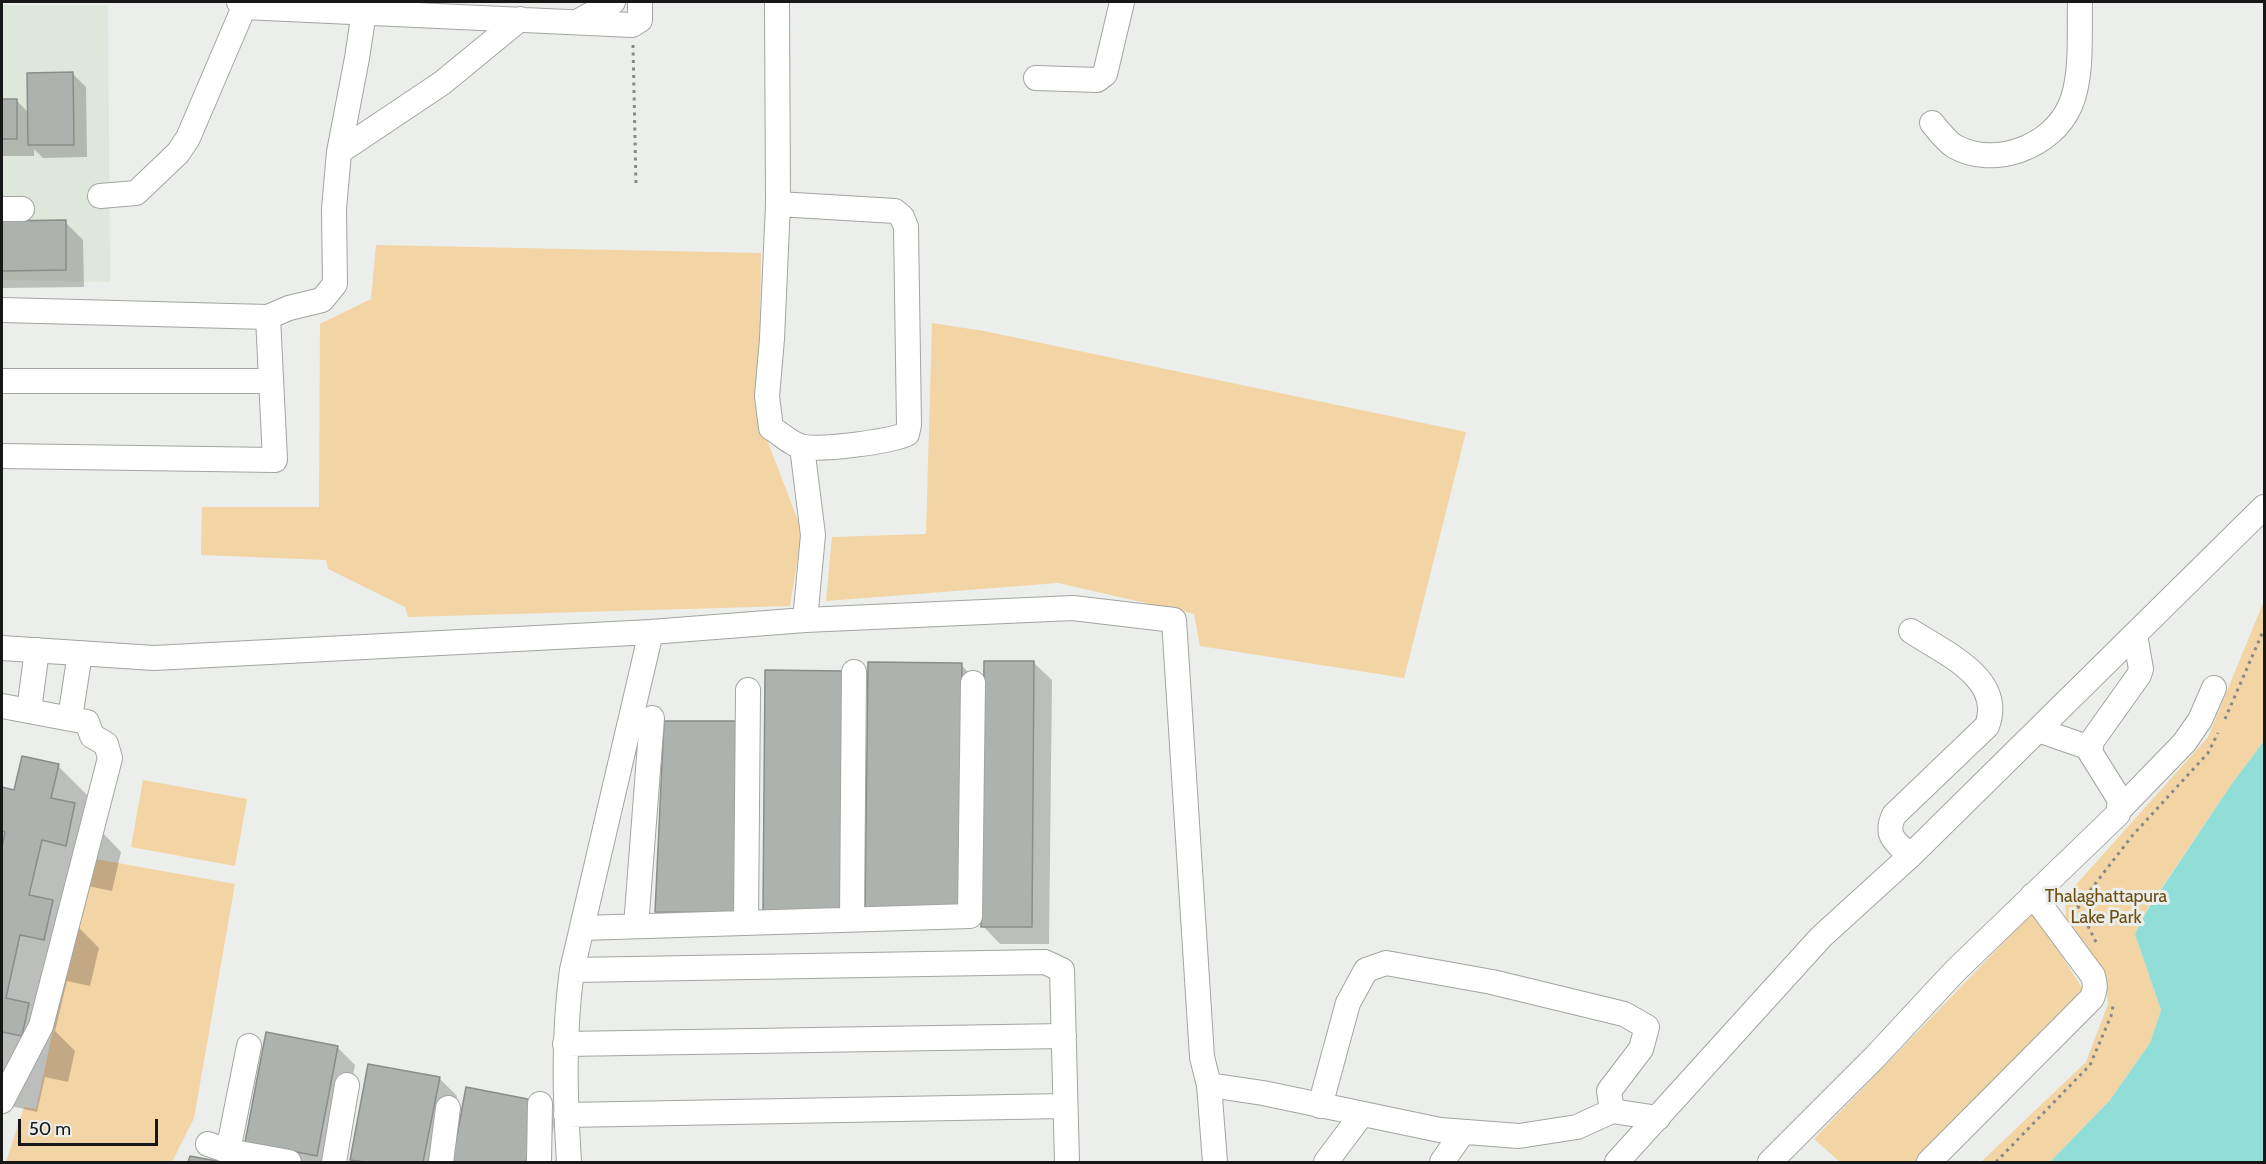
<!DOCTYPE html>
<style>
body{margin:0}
#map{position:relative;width:2266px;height:1164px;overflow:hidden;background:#ebeeea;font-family:Cabin,sans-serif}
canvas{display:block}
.frame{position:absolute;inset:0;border:3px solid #161716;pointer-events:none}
.scale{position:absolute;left:18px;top:1119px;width:140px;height:27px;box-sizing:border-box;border:3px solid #161716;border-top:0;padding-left:8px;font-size:18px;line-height:21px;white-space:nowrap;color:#161716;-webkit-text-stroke:4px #ebeeea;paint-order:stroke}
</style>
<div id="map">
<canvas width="2266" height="1164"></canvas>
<div class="frame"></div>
<div class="scale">50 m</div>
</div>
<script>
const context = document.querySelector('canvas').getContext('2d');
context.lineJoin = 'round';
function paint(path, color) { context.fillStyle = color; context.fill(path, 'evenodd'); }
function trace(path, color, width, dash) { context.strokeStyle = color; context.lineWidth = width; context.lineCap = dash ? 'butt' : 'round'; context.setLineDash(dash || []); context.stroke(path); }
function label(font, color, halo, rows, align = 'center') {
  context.font = font + ' Cabin,sans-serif'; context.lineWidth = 6; context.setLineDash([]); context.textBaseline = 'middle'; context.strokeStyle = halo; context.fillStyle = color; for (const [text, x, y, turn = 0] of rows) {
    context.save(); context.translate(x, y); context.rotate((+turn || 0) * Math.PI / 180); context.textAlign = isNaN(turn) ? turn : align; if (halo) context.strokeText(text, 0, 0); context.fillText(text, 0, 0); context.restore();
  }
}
const built = new Path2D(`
 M2,5h106l2,277 -108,-2z`);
const green = new Path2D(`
 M376,245l385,8 -2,166 43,112 -12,75 -382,11 -3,-10 -77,-38 -2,-9 -125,-5 1,-48h117l1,-183 51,-25z
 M932,323l52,8 482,101 -62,246 -204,-32 -6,-32 -136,-31 -232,18 6,-64 94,-3z
 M2264,601v140l-33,44 -85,126 -11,23 26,76 -11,33 -40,57 -60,62h-69l105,-100 22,-58 -3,-23 -39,-63 -1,-21 143,-160z
 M143,780l104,19 -12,67 -104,-19z
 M90,858l145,26 -41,234 -22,44h-166l18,-55 12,2z
 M2034,911l51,82 -169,169h-76l-26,-23z`);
const water = new Path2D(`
 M2264,741v421h-214l60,-62 40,-57 11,-33 -26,-76 11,-22 85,-127z`);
const shadow = new Path2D(`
 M73,74l13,13 1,70 -44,1 -9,-9v7h-32v-56h14l13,13z
 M2,222h63l18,18 1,47 -82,1z
 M1034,663l18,17 -3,264h-49l-17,-18z
 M961,665l18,17 -95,243z
 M740,722l16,208h-82l-18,-18z
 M58,766l47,47 -4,18 20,21 -9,39 -24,-5 -9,42 20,20 -9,38 -23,-5 -12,50 20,20 -7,31 -23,-5 -8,35 -35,-8v-316l13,3z
 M337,1047l18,18 -19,97h-57z
 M439,1078l18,18 -13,66h-89l-3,-3z
 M467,1089l71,13 17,18 -8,42h-94z`);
const building = new Path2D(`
 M73,72l1,73h-46l-1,-72z
 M2,99h15v40h-15z
 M66,220v50l-64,1v-50z
 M984,661h50l-2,266h-51z
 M868,662l94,1 -3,246 -94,-1z
 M765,670l79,1 -3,241 -78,-1z
 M664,721h76l-1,192 -84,-1z
 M22,756l37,8 -8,34 24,5 -9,43 -24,-6 -13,55 24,5 -9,40 -24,-5 -14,63 23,5 -7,33 -20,-4v-185l3,-15 -3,-1v-44l12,3z
 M266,1032l72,14 -21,110 -72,-14z
 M368,1064l72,13 -17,85h-58l-15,-2z
 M466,1087l72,14 -12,61h-74z
 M190,1156l32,6h-34z`);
const path = new Path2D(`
 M633,45l3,140
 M2225,719l39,-90
 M2096,942l-18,-36 54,-70 76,-83 10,-20
 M1996,1162l94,-97 21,-49 2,-10`);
const minor = new Path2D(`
 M239,2l5,5 388,18 8,-5v-18
 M777,2l1,202 -6,135 -5,57 4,32c9,5 22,18 33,19 21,3 83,-5 103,-13l2,-9 -3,-198 -4,-10 -7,-6 -117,-7
 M577,22l36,-20
 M1036,78l61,2 8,-6 17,-72
 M1932,123c6,7 14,18 22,23 40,23 98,1 116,-40 13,-29 9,-73 10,-104
 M339,152l103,-69 78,-64
 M100,196l36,-3 42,-40 10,-15 56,-131
 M2,209h20
 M2,310l266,7 7,143 -273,-4
 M268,317l21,-9 33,-8 13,-16 -1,-75 5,-57 18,-94 7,-46
 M2,381h269
 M802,447l11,88 -8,85
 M2,648l152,10 497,-26 154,-12 268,-12 101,12 28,437 7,28 54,8 177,37 79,6 58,-9 35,-16 46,7
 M2,706l85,16 5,14 14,8 4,14 -69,268 -39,75
 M29,710l8,-60
 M70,718l10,-65
 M2038,730l52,18
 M2121,808l63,-65 16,-23 14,-32
 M1910,856c-14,-14 -26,-20 -16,-41l93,-89c18,-48 -43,-73 -76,-95
 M852,918l2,-246
 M746,922l2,-232
 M636,926l16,-208
 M582,928l388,-12 3,-233
 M572,970l473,-8 17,8 5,192
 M565,1044l499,-8
 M1209,1085l6,77
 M1320,1106l28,-103 18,-33 20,-7 106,19 132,32 23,13 -6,22 -32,42 3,20
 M566,1115l499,-9
 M208,1144l20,7 61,11
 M228,1151l21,-105
 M334,1162l13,-77
 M441,1162l7,-54
 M539,1162l1,-58
 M569,1162c-4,-64 -6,-127 3,-192l79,-338
 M1326,1162l36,-48
 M1442,1162l21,-30
 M1617,1162l204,-225 89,-81 354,-349
 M1770,1162l105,-105 80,-86 163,-157 2,-14 -30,-48 2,-11 47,-66 2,-6 -6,-34
 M1929,1162l163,-164c3,-8 4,-13 1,-22l-60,-81`);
const parkNames = [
 ["Thalaghattapura",2106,897],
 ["Lake Park",2106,918]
];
paint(built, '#dfe6db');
paint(green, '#f3d4a5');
paint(water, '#91ddd7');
paint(shadow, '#0003');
paint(building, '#adb2af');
trace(building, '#898d8b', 1.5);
trace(minor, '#a2a5a0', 26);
trace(path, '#888a87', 3, [3, 4.5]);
trace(minor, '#fff', 24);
label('18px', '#6d4d11', '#ebeeea', parkNames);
</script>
